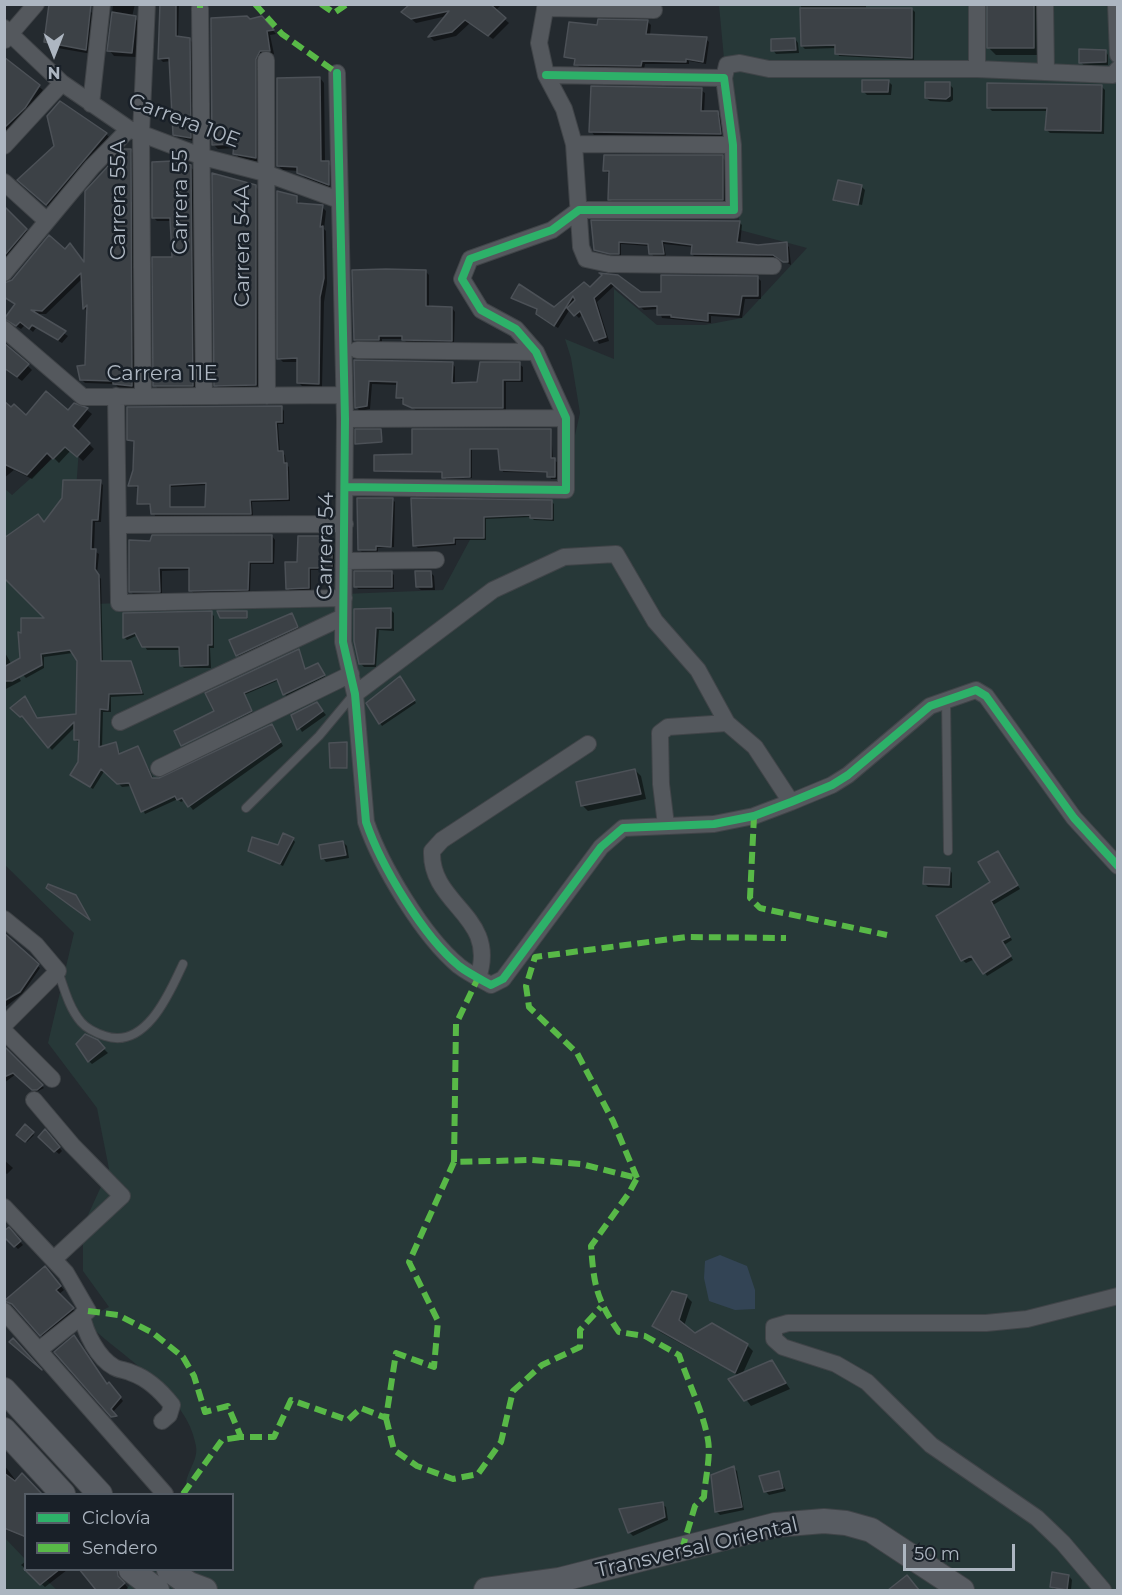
<!DOCTYPE html>
<meta charset="utf-8">
<style>
body{margin:0}
#map{position:relative;width:1122px;height:1595px;overflow:hidden;background:#242a2f;font-family:Montserrat,sans-serif}
canvas{display:block}
.frame{position:absolute;inset:0;border:6px solid #adb6c1;pointer-events:none}
.legend{position:absolute;left:24px;top:1493px;width:210px;height:78px;box-sizing:border-box;background:#192028;border:2px solid #545c65;margin:0;padding:8px 10px;list-style:none;font-size:18px;color:#adb6c1}
.legend li{display:flex;align-items:center;gap:12px;height:30px}
.legend b{width:30px;border:2px solid #545c65}
.north{position:absolute;left:24px;top:24px;width:60px;height:60px;-webkit-text-stroke:4px #192028;paint-order:stroke;rotate:180deg;font-size:16px;font-weight:700;line-height:24px;text-align:center;color:#adb6c1}
.north::after{content:'';display:block;margin:auto;width:21px;height:27px;background:#adb6c1;clip-path:polygon(50% 0,100% 100%,50% 72%,0 100%)}
.scale{position:absolute;left:903px;top:1544px;width:112px;height:27px;box-sizing:border-box;border:3px solid #adb6c1;border-top:0;padding-left:8px;font-size:18px;line-height:21px;white-space:nowrap;color:#adb6c1;-webkit-text-stroke:4px #192028;paint-order:stroke}
</style>
<div id="map">
<canvas width="1122" height="1595"></canvas>
<div class="frame"></div>
<ul class="legend">
<li><b style="height:8px;background:#2db169"></b>Ciclovía</li>
<li><b style="height:8px;background:#58b947"></b>Sendero</li>
</ul>
<div class="north">N</div>
<div class="scale">50 m</div>
</div>
<script>
const context = document.querySelector('canvas').getContext('2d');
context.lineJoin = 'round';
function paint(path, color) { context.fillStyle = color; context.fill(path, 'evenodd'); }
function trace(path, color, width, dash) { context.strokeStyle = color; context.lineWidth = width; context.lineCap = dash ? 'butt' : 'round'; context.setLineDash(dash || []); context.stroke(path); }
function label(font, color, halo, rows, align = 'center') {
  context.font = font + ' Montserrat,sans-serif'; context.lineWidth = 5; context.setLineDash([]); context.textBaseline = 'middle'; context.strokeStyle = halo; context.fillStyle = color; for (const [text, x, y, turn = 0] of rows) {
    context.save(); context.translate(x, y); context.rotate((+turn || 0) * Math.PI / 180); context.textAlign = isNaN(turn) ? turn : align; if (halo) context.strokeText(text, 0, 0); context.fillText(text, 0, 0); context.restore();
  }
}
const green = new Path2D(`
 M719,5h398v1585h-991l13,-20h93v-76h-45c-6,-18 12,-31 9,-48 -8,-52 -76,-91 -113,-126l26,-13 -26,-36v-45l26,-57 -12,-61 -49,-65 26,-110 -69,-68 -1,-377 8,7 68,-61 -5,70 20,100 348,-14 38,-71 83,-35 16,-71 -9,-55 -6,-19 49,20v-70l43,36h48l37,-7 65,-70 -67,-18z
 M4,1537l21,22 1,11h10l21,20h-52z`);
const water = new Path2D(`
 M720,1255l27,11 8,24v19l-20,1 -26,-9 -5,-23 1,-17z`);
const shadow = new Path2D(`
 M113,4h22l-3,13 9,6 -4,34 -23,-1 -5,-6z
 M162,4h17l-1,34 11,1 4,4 1,98 -16,-4 -3,-3 -4,-73 -8,1 -4,-4z
 M427,4h75l-7,7 14,12 -16,16 -23,-16 -14,13 -22,5 -4,-4 17,-21 -31,7 -8,-7z
 M801,4h65v6l46,-1 3,3 -1,48 -75,-4 -3,-8 -31,1 -3,-3z
 M989,4h52v51h-45l-7,-7z
 M90,11l6,6 -4,37 -40,-7 -6,-6z
 M250,21l16,1 10,12 -6,1 4,19 -9,1 -5,107 -21,-4 -4,-5v-5l-17,1 -5,-5z
 M648,22l3,3 -1,10 56,4 3,3 -3,22 -17,-3v3h-44l-1,5 -65,-1 -2,-7 -12,-4 33,-30z
 M795,39l3,4 1,10 -23,1 -3,-4z
 M1105,51l3,4v10l-24,1 -3,-4z
 M4,58l39,32 -15,21 -24,24z
 M320,78l4,5 1,79 8,5v22l-29,-12 -5,-6 -16,-1 -5,-4z
 M888,81l4,4 -1,10h-24l-4,-4z
 M949,84l4,4v12l-3,2 -20,-1 -4,-3z
 M1102,87l3,3 -1,44 -54,-1 -3,-3 1,-19h-56l-4,-4z
 M701,90l4,3 -1,20h13l4,4 3,20 -130,-2 -3,-4z
 M106,134l5,5 -60,70 -31,-29z
 M130,150l4,4 2,235 -18,-2 -3,-3 -30,-1 -4,-4 5,-12 2,-55 -3,-3 -2,-31 -37,36h-13l35,22 -6,7 -26,-15 -3,4 -8,-7 -4,4 -16,-10 11,-15 69,-39z
 M722,157l4,4v41h-113l-3,-3v-25l-5,-3z
 M190,167l4,3 2,218 -38,1 -3,-4 19,-127 -2,-37h-15l-3,-3z
 M839,182l23,5 3,3 -3,15 -25,-6v3l-2,-2z
 M255,186l4,4v198h-40l-3,-3z
 M296,198l4,6 22,3 4,4 -2,18 2,2 1,52 -3,19 -2,85 -20,-1 -4,-4 1,-20h-16l-4,-4z
 M4,209l26,24 -26,31z
 M593,222h146l3,3 -2,19 18,3 28,-3 3,3 2,18 -13,-7 -83,-1 -3,-3 1,-7 -29,-3 2,13 -13,-1 -4,-10 -28,-2v12h-7l-19,-7z
 M425,271l4,4v33h23l3,4 -1,31h-47l-4,-4h-21v4h-23l-4,-3z
 M604,275l36,19h23l95,-16 3,3v18h-16l-3,19 -31,-2v7l-49,-5 -3,-9 -15,1 -29,-25 -18,17 12,39 -10,3 -16,-30 -4,4 -9,-9 -12,19 -17,-11 -2,-6 -26,-13 41,11 30,-25 6,5z
 M356,361l96,2 3,4v17h23l41,-20 4,3v15h-17v29h-89l-19,-14v-12l-26,-1 -2,25 -10,2 -3,-3z
 M27,365l5,5 -10,11 -18,-13z
 M4,403l22,14 42,-5 7,-7 12,5 5,4 -15,18 17,17 -11,12 -12,-11 -12,13 -6,-6 -21,22 -18,-9 -10,8z
 M282,408l2,3v13h-6l2,28 5,3 1,9 3,3 1,34 -38,1 1,14h-98l-3,-10 -14,-3 1,-15 -9,-2 5,-16v-28l-6,-2zM208,485l-1,24h-36v-22z
 M551,430l2,30 4,2v17h-6l-2,-6 -46,-1 -3,-22h-28v28l-26,1 -2,-6 -69,-2 38,-16z
 M381,431l2,12h-26z
 M100,482l3,3 -2,37h-6l-1,29 5,3 -2,20 4,5 2,84h28l13,32 -33,2v15h-8l-1,36 14,-4 5,11 17,-7 16,31 5,1 113,-54 11,20 -90,64 -8,-10 -4,2 -3,-3 -33,15 -13,-28 -10,1 -17,-17 -12,19 -18,-11 5,-16v-19l-5,-3v-13l-23,23 -26,-32 -13,-10 12,-10 13,21 39,-3 2,-55 -6,-8 -29,4v11l-18,10 -3,-3 -4,-41 29,-15 -3,-95z
 M393,500l2,2 -1,45 -16,1v4h-16l-3,-2z
 M413,500l139,2 2,2v17l-20,-1 -3,-3 -45,2v21h-30v5l-38,3 -3,-3z
 M272,536l3,4 -1,24h-23l-1,28 -56,2 -3,-4v-20l-29,1v23l-28,1 -3,-3 20,-49z
 M327,538l3,13 4,3v16h-23v20l-21,1 -2,-3 11,-25z
 M391,572l3,3v14h-36l-2,-3z
 M430,572l4,4 1,14h-14l-4,-3z
 M355,610h36l3,3v18l-15,-1 -3,37h-12l-4,-4z
 M246,612l2,7 -27,-1z
 M211,613l3,3v32h-4l1,20h-27l-3,-3v-15h-34l-9,-15 -11,5 -3,-3v-22z
 M292,615l8,14 -60,28 -3,-2z
 M4,651l17,30 -17,9z
 M319,666l6,11 -39,19 -7,-16 -35,15 9,17 -71,33 34,-34 -9,-17z
 M402,681l14,22 -34,23 -2,-3z
 M320,708l6,7 -24,17 -9,-16z
 M346,744l2,24 -15,1 -2,-2z
 M635,770l6,6 5,23 -58,12 -5,-5 -5,-23z
 M293,839l2,3 -12,24 -33,-15 28,-5z
 M343,842l4,4 2,12 -23,4 -3,-4z
 M998,852l22,37 -27,16 19,35 -8,5 9,15 -26,16 -12,-17 -9,4 -4,-3 30,-77z
 M949,869l3,4v15l-24,-1 -4,-4z
 M4,936l36,32 -18,26 -18,14z
 M97,1042l11,11 -16,11 -3,-3z
 M4,1048l40,40 -8,4 -20,-18 -12,9z
 M25,1126l9,9 -7,7 -9,-7z
 M48,1134l14,17 -3,3 -19,-17z
 M4,1160l9,8 -6,6 -3,-2z
 M8,1229l15,16 -5,4 -14,-14z
 M49,1272l15,18 -5,4 17,19 -32,25 -28,-31 -10,-6z
 M686,1296l6,6 -8,24 11,9 52,10 6,6 -11,24 30,-13 18,27 -39,17 -20,-27 8,-3 -79,-44 -6,-6z
 M56,1352l55,35 12,14 -11,12 6,6z
 M4,1465l13,17 6,-6 19,18h-16v44l-22,-9z
 M734,1468l3,3 7,39 -24,5 -4,-4z
 M778,1473l8,18 -17,4 -4,-4z
 M662,1504l4,3 2,13 -35,16 -4,-4z
 M26,1561v8l-5,-4z
 M26,1570h41l-22,17z
 M81,1570h33l14,18 -3,2h-27z
 M1069,1576l3,4 -1,10h-16l-4,-4z`);
const building = new Path2D(`
 M49,4h42l-5,46 -42,-8z
 M160,4h16v32l14,2 1,100 -18,-3 -4,-77 -11,1z
 M410,4h80l16,14 -18,18 -23,-16 -13,12 -24,5 21,-26 -38,8 -10,-7z
 M987,4h47v44h-47z
 M800,8h112v50l-77,-4v-9l-34,1z
 M112,12l24,4 -4,37 -25,-2z
 M247,16l3,3 12,-3 12,14 -7,1 3,20h-10l-4,8v99l-23,-4 1,-10 -22,1 -1,-127z
 M598,19l50,1 -2,14 61,3 -4,25 -17,-3v3l-44,-1 -1,5 -67,-1 1,-6 -11,-2 5,-35 28,3z
 M795,38l1,12 -25,1v-12z
 M1079,49l27,1v12l-27,1z
 M4,57l36,28 -15,23 -21,20z
 M320,77l1,84h8v24l-32,-12v-6l-20,-1v-88z
 M862,80h27l-1,12h-26z
 M925,82h25v14l-4,3 -21,-1z
 M987,83l115,2 -1,46 -56,-1 2,-22h-60z
 M591,86l111,2 -1,23h17l3,23 -132,-2z
 M60,101l47,32 -61,72 -29,-25 37,-34 -7,-30z
 M124,149h7l1,237 -19,-2v-3l-33,-1 -3,-14 8,-1 2,-60 -4,4 -2,-36 -39,38 -11,-1 35,21 -8,9 -26,-15 -3,4 -9,-7 -4,4 -12,-7 11,-15 -11,-7v-14l8,-3 37,-45 16,14 5,-6 14,19 1,-71z
 M604,155h119v45h-115l1,-29h-6z
 M152,162l21,-1 18,4 2,221h-40l-1,-129h20l-2,-39h-18z
 M212,173l44,12v200l-42,1z
 M838,180l24,5 -4,20 -25,-5z
 M277,191l20,5v7l26,2 -3,22 3,-1 1,52 -4,19 -1,87 -22,-1v-25l-20,1z
 M4,206l23,23 -23,27z
 M591,220l149,1 -3,21 21,3 29,-3 1,20h-5l-10,-7 -82,-1 1,-9 -30,-4 2,13h-15l-1,-10 -29,-2v12h-9l-16,-4z
 M386,269l40,1v36l26,1v34l-50,-1v-4h-23v4h-25l-2,-70z
 M599,273l19,2 23,17h20v-17l97,1v20h-16l-3,19 -31,-2v8l-37,-4v-2h-14v-9l-18,1 -28,-24 -17,15 12,39 -12,4 -14,-30 -6,5 -7,-8 8,-8 -2,-4 -19,30 -18,-12 1,-5 -26,-11 8,-14 35,23 30,-25 6,5 12,-12z
 M4,343l25,21 -12,13 -13,-9z
 M354,360l99,2 -1,21 25,-1 3,-20h40v18h-17v28h-91l-9,-4v-6h-7l1,-16 -28,-1 -2,25 -12,2z
 M46,391l22,19 6,-7 14,5 -15,18 17,17 -13,14 -12,-10 -12,12 -6,-6 -20,22 -23,-11v-63l7,6 3,-3 12,11z
 M282,406v16h-6l2,29h5l1,12h3l1,36 -38,1 1,14h-100l-1,-10h-13l1,-18h-10l5,-16 1,-29 -7,-1v-33zM206,483l-1,24h-35v-22z
 M355,429h26l1,13 -27,2z
 M412,429h139v29h4v19h-8v-5l-47,-2 -2,-21h-28v28l-28,1v-6l-68,-1v-16l38,-1z
 M63,480h38l-3,40h-6l-1,29h5l-1,20 4,6 2,86h30l11,32 -33,1 -1,16 -8,-1 -1,38 17,-5 3,12 19,-8 14,32h7l113,-54 9,18 -93,65 -6,-9 -5,2 -2,-4 -34,16 -12,-29 -12,1 -16,-15 -11,18 -20,-12 8,-13 1,-22h-5v-18l-26,26 -26,-32 -2,1 -10,-9 15,-12 12,22 39,-4 1,-53 -7,-11 -29,4 1,11 -30,16h-8v-14l16,-9 -2,-26 3,1v-15h23l-40,-40v-40l34,-24 6,8 18,-24z
 M357,498h36l-2,49 -15,-1v4h-18z
 M411,498l141,2v19l-22,-1v-3l-46,2v21h-30v5l-41,3z
 M152,535h120v27h-23l-1,28 -59,1v-23h-30l1,24h-31v-52l21,1z
 M298,536h30v14h4v18h-23v20l-23,1 -1,-27h12z
 M354,571h38v16h-38z
 M415,571h16l1,16h-16z
 M391,608v20h-15l-2,36h-15l-5,-23v-32z
 M212,611v34h-4v20l-28,1 -1,-19h-37l-7,-14 -12,5v-25z
 M217,611h30v7h-27z
 M292,613l6,14 -62,29 -7,-16z
 M299,649l6,20 13,-6 7,12 -42,20 -6,-16 -33,14 8,18 -71,35 -7,-15 40,-20 -9,-18z
 M400,676l15,24 -36,24 -13,-21z
 M317,702l6,9 -26,19 -6,-15z
 M347,742v26h-17l-1,-25z
 M635,769l6,25 -60,12 -5,-24z
 M283,833l11,5 -14,26 -32,-13 4,-14 26,8z
 M343,841l3,14 -25,4 -2,-14z
 M998,851l20,34 -27,16 19,36 -8,4 9,15 -28,18 -12,-18 -10,5 -25,-45 54,-34 -12,-20z
 M924,867l26,1 -1,17 -26,-1z
 M48,884l28,11 14,25 -44,-32z
 M4,933l35,31 -19,28 -16,9z
 M85,1034l13,6 7,8 -17,14 -12,-18z
 M4,1046l39,39 -6,5h-5l-19,-17 -9,4z
 M25,1124l9,8 -9,10 -9,-7z
 M45,1129l15,18 -6,5 -16,-15z
 M9,1227l12,14 -7,6 -10,-10v-6z
 M45,1266l16,20 -5,4 18,18 -34,28 -28,-32 -8,-3z
 M672,1291l15,4 -8,25 16,13 17,-10 36,21 -13,29 -83,-47z
 M74,1335l33,49 2,-2 12,15 -10,12 6,7 -6,1 -57,-65z
 M13,1338l29,32 -33,-28z
 M772,1360l14,23 -42,18 -16,-22z
 M734,1466l8,41 -27,5 -4,-37z
 M779,1471l4,17 -19,4 -5,-16z
 M4,1473l11,8 7,-8 20,21h-16v43l-22,-9z
 M663,1502l2,15 -37,16 -9,-24z
 M24,1569h36l-20,16z
 M79,1569h38l1,7 7,7 -8,7h-21z
 M1052,1572l17,3 -2,15 -17,-3z
 M907,1575l12,15h-31z`);
const service = new Path2D(`
 M946,699l2,152
 M246,808l73,-72 35,-42
 M58,971c6,17 11,37 23,51 6,7 15,11 24,14 41,14 65,-44 78,-72`);
const minor = new Path2D(`
 M546,4l-7,39 7,32 18,34 10,35 7,103 5,12 23,5 164,2
 M977,4v65
 M1045,4l1,67
 M1116,4l2,51
 M200,8l4,388
 M545,8l109,2
 M4,28l58,55 67,46 74,28 62,16 74,27
 M5,40l31,-36
 M266,60l1,336
 M337,73l8,346 -2,223 12,52 11,128c15,44 57,114 93,144 9,7 21,13 32,19l12,-6 98,-132 22,-19 91,-4 40,-8 37,-14 41,-17 16,-10 82,-69 46,-16 10,6 88,122 44,48
 M724,78l3,-13 13,-2 29,6h208l136,6 5,-6
 M91,104l11,-100
 M574,144l159,1
 M4,146l58,-63
 M4,182l43,39
 M4,273l88,-106 37,-38
 M4,329l79,68 261,-2
 M357,350l179,2
 M116,396l3,207 225,-5
 M143,396l-2,-263 6,-129
 M345,419l221,-1
 M345,487l221,3v-72l-30,-66 -20,-23 -35,-19 -19,-31 8,-20 82,-29 27,-20h155l-1,-65 -9,-67 -178,-3
 M119,525l226,-1
 M345,561l91,-1
 M355,694l138,-104 71,-33 52,-3 39,67 43,49 29,53 28,24 36,55
 M120,722l223,-105
 M159,768l192,-94
 M666,825l-5,-41 -1,-51 8,-6 59,-4
 M4,919l32,26 22,26 -54,54
 M478,978c21,-63 -48,-72 -46,-127l10,-11 146,-96
 M4,1031l48,48
 M34,1100l38,45 50,51 -68,63
 M4,1207l62,66 22,38 -49,39
 M4,1311l161,183
 M82,1315c3,18 16,43 32,52 5,3 12,3 18,6 17,6 29,18 40,32l-3,10 -7,6
 M1103,1590l-40,-47 -26,-25 -106,-73 -64,-63 -31,-18 -53,-17 -9,-8v-12l14,-4h198l41,-4 91,-23`);
const secondary = new Path2D(`
 M4,1390l96,104
 M4,1430l59,64
 M131,1570l26,20
 M169,1570l20,14 16,6
 M486,1590l73,-10 216,-55 49,-4 22,2 25,7 91,60`);
const quiet = new Path2D(`
 M200,4v4
 M255,4l27,30 55,39
 M321,4l13,9 13,-9
 M754,816l-4,82 10,10 127,27
 M454,1162l2,-138 22,-46
 M637,1178l-24,-57 -36,-68 -48,-46 -3,-21 9,-29 151,-20 100,1
 M88,1311l30,4 35,18 30,24 11,19 11,36 23,-6 13,31h33l17,-37 57,20 13,-12 25,10 10,-65 38,14 4,-46 -29,-59 45,-100 77,-2 50,4 56,14 -8,15 -38,53c3,39 5,53 28,86l26,4 34,19c9,27 24,56 29,85 3,17 -3,39 -4,57l-9,9 -13,43
 M386,1418l8,32 23,16 36,13 25,-5 23,-32 12,-51 29,-26 38,-18v-17l21,-23
 M183,1494l39,-54 19,-3`);
const cycleway = new Path2D(`
 M337,73l8,346 -2,223 12,52 11,128c15,44 57,114 93,144 9,7 21,13 32,19l12,-6 98,-132 22,-19 91,-4 40,-8 37,-14 41,-17 16,-10 82,-69 46,-16 10,6 88,122 44,48
 M345,487l221,3v-72l-30,-66 -20,-23 -35,-19 -19,-31 8,-20 82,-29 27,-20h155l-1,-65 -9,-67 -178,-3`);
const streetNames = [
 ["Carrera 10E",184,121,21],
 ["Carrera 55A",119,200,-90],
 ["Carrera 55",181,202,-90],
 ["Carrera 54A",243,246,-90],
 ["Carrera 11E",162,374],
 ["Carrera 54",326,546,-89],
 ["Transversal Oriental",697,1548,-13]
];
paint(green, '#273838');
paint(water, '#345');
paint(shadow, '#0007');
paint(building, '#3c4146');
trace(building, '#4c5157', 1.5);
trace(service, '#404448', 10);
trace(minor, '#404448', 18);
trace(secondary, '#404448', 26);
trace(service, '#54585d', 8);
trace(minor, '#54585d', 16);
trace(secondary, '#585c62', 24);
trace(quiet, '#58b947', 6, [12, 6]);
trace(cycleway, '#2db169', 8);
label('21px', '#adb6c1', '#192028', streetNames);
</script>
